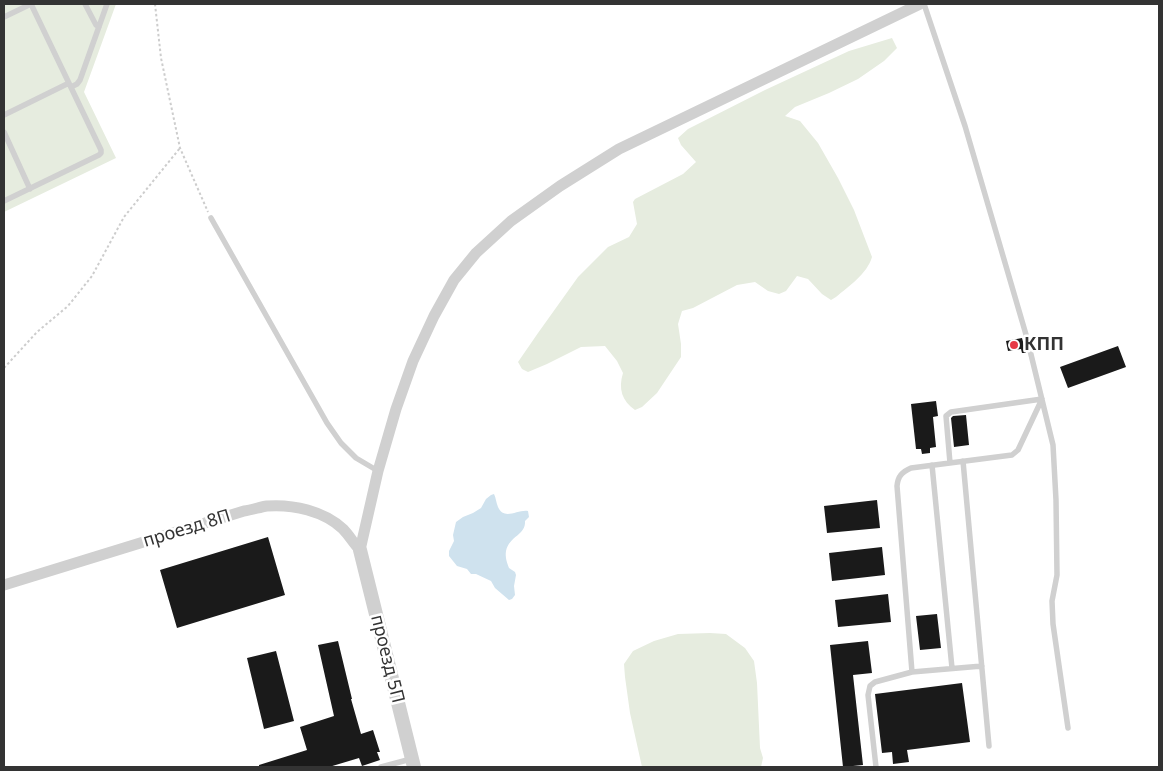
<!DOCTYPE html>
<meta charset="utf-8">
<style>
body{margin:0}
#map{position:relative;width:1163px;height:771px;overflow:hidden;background:#fff;font-family:"Noto Sans",sans-serif}
canvas{display:block}
.frame{position:absolute;inset:0;border:5px solid #333;pointer-events:none}
</style>
<div id="map">
<canvas width="1163" height="771"></canvas>
<div class="frame"></div>
</div>
<script>
const context = document.querySelector('canvas').getContext('2d');
context.lineJoin = 'round';
function paint(path, color) { context.fillStyle = color; context.fill(path, 'evenodd'); }
function trace(path, color, width, dash) { context.strokeStyle = color; context.lineWidth = width; context.lineCap = dash ? 'butt' : 'round'; context.setLineDash(dash || []); context.stroke(path); }
function label(font, color, halo, rows, align = 'center') {
  context.font = font + ' "Noto Sans",sans-serif'; context.lineWidth = 5; context.setLineDash([]); context.textBaseline = 'middle'; context.strokeStyle = halo; context.fillStyle = color; for (const [text, x, y, turn = 0] of rows) {
    context.save(); context.translate(x, y); context.rotate((+turn || 0) * Math.PI / 180); context.textAlign = isNaN(turn) ? turn : align; if (halo) context.strokeText(text, 0, 0); context.fillText(text, 0, 0); context.restore();
  }
}
const green = new Path2D(`
 M4,4h112l-32,88 32,66 -112,54z
 M892,38l5,10 -13,13 -26,18 -29,14 -34,14 -10,9 15,5 18,22 20,35 16,32 18,47c-5,17 -23,29 -36,40l-5,3 -9,-6 -14,-15 -11,-3 -11,15 -7,3 -11,-3 -13,-9 -18,3 -44,23 -11,3 -4,13 3,20v13l-24,36 -15,14 -7,3c-13,-9 -17,-21 -12,-37l-6,-12 -12,-15 -24,1 -34,17 -19,8 -6,-3 -4,-7 20,-29 40,-56 30,-30 21,-10 8,-13 -4,-22 2,-3 48,-25 13,-12 -15,-17 -3,-7 10,-9 77,-39 84,-39z
 M710,633l16,1 19,14 9,13 3,22 3,65 3,10 -2,9h-119l-12,-54 -5,-36 -1,-13 9,-13 21,-10 24,-7z`);
const water = new Path2D(`
 M494,494c2,4 2,8 4,13 6,14 20,2 30,4l1,6 -4,4c1,14 -16,15 -19,30 -1,6 1,12 3,17l6,4 1,3 -2,11 1,9 -3,4 -3,1 -14,-12 -4,-7 -15,-7h-5l-4,-5 -10,-3 -8,-10v-5l5,-10 -1,-6 3,-13 7,-5 10,-4 8,-5 5,-9 5,-4z`);
const building = new Path2D(`
 M1022,338l4,15h-4l-1,-4 -13,2 -2,-10z
 M1118,346l8,21 -58,21 -8,-21z
 M936,401l2,15 -5,1 3,30 -6,1v5l-8,1 -1,-5h-5l-5,-45z
 M966,415l3,30 -15,2 -3,-29 2,-2z
 M877,500l3,28 -53,5 -3,-27z
 M268,537l17,58 -108,33 -17,-58z
 M882,547l3,28 -53,6 -3,-28z
 M888,594l3,28 -53,5 -3,-27z
 M937,614l4,34 -21,2 -4,-34z
 M338,641l14,58h-1l10,35 12,-4 7,22h-3l3,8 -18,6 -3,-8 -30,9h-70v-2l48,-15 -7,-23 34,-11 -16,-71z
 M868,641l4,32 -19,2 10,90 -20,2 -13,-122z
 M276,651l18,70 -30,8 -17,-71z
 M962,683l8,59 -63,8 2,12 -16,2 -1,-12 -10,1 -7,-59z`);
const path = new Path2D(`
 M155,4l6,54 19,90 28,64
 M4,368l33,-36 31,-26 24,-30 32,-59 56,-69`);
const service = new Path2D(`
 M85,4l11,21 3,2
 M924,4l41,122 62,212 26,107 3,55 1,75 -5,26 1,23 15,104
 M4,17l27,-13
 M71,87l6,-3 3,-4 27,-76
 M4,115l65,-32
 M4,132l26,57
 M4,201l95,-46 2,-2v-3l-70,-146
 M211,218l116,205 14,20 15,15 22,13
 M963,461l26,285
 M950,463l-4,-47 5,-4 91,-13
 M932,465l20,203
 M912,672l-15,-186c1,-10 5,-14 14,-18l101,-13 6,-5 24,-51
 M381,767l30,-8
 M876,767l-8,-72 2,-9 5,-4 37,-10 70,-6`);
const minor = new Path2D(`
 M360,550l18,-79 18,-62 17,-48 21,-45 20,-36 22,-27 35,-32 49,-35 59,-37 301,-145
 M4,585l240,-74c8,-1 16,-4 23,-5 26,-2 57,5 76,23 6,6 11,15 17,21`);
const tertiary = new Path2D(`
 M360,550l54,217`);
const markers = [
 [1014,345,5,"#e63946"]
];
const poiNames = [
 ["КПП",1024,345]
];
const streetNames = [
 ["проезд 8П",187,529,-17],
 ["проезд 5П",387,659,76]
];
paint(green, '#e6ecdf');
paint(water, '#cfe2ee');
paint(building, '#1a1a1a');
trace(path, '#cdcdcd', 2, [2.5, 2.5]);
trace(service, '#d0d0d0', 5.5);
trace(minor, '#d0d0d0', 11);
trace(tertiary, '#d0d0d0', 14);
for (const [x, y, r, color] of markers) { const dot = new Path2D(); dot.arc(x, y, r, 0, 2 * Math.PI); context.fillStyle = color; context.fill(dot); trace(dot, '#fff', 2); }
label('bold 18px', '#333', '#fff', poiNames, 'left');
label('18px', '#333', '#fff', streetNames);
</script>
